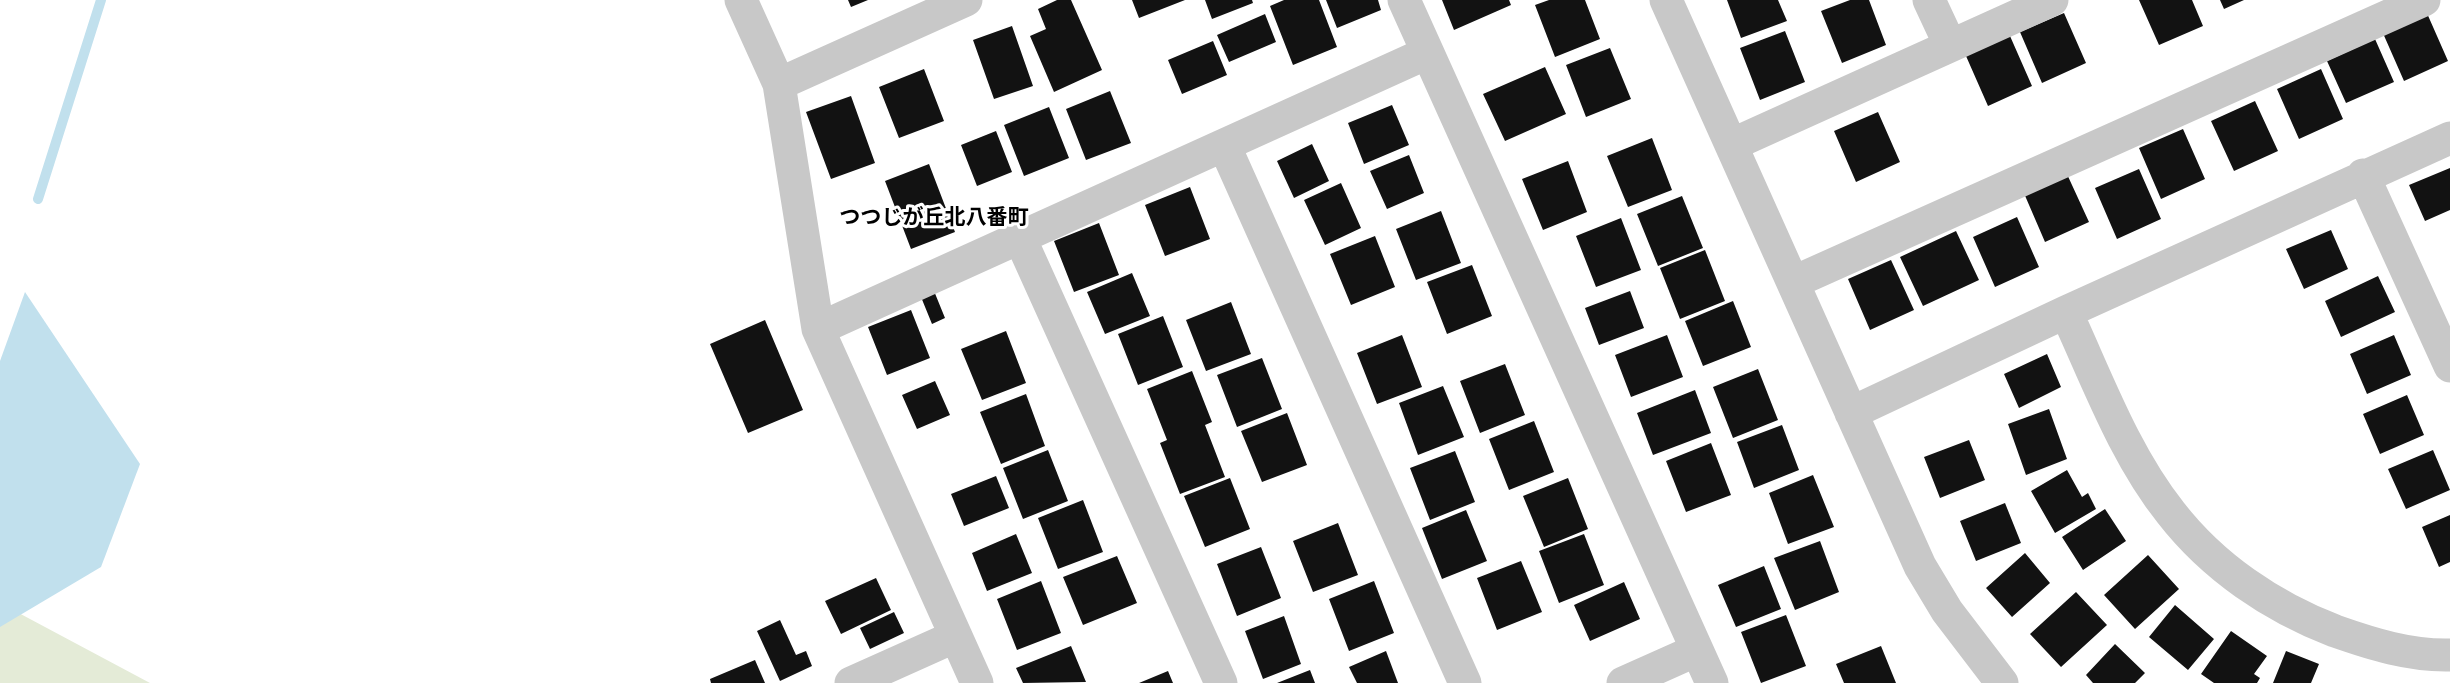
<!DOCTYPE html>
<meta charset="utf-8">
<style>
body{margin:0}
canvas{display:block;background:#fff}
</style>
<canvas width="2450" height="683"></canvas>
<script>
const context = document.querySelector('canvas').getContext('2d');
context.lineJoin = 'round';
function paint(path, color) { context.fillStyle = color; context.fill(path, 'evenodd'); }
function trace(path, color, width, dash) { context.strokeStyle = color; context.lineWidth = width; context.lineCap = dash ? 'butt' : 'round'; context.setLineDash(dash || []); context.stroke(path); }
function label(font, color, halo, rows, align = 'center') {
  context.font = font + ' "IBM Plex Sans","Noto Sans JP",sans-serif'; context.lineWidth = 6; context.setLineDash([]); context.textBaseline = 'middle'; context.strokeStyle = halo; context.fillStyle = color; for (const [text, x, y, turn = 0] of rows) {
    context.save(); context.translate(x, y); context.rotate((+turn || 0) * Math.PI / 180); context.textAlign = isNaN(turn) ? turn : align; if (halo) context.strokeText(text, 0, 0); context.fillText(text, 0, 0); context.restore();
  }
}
const green = new Path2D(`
 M0,603l150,80h-150z`);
const water = new Path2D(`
 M25,292l115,172 -39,103 -101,60v-266z`);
const stream = new Path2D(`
 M38,199l63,-199`);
const building = new Path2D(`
 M848,0h20l-17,7z
 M1057,0h14l31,70 -48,22 -24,-56 16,-7 -8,-20z
 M1132,0h53l-46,18z
 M1205,0h47l1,3 -41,16z
 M1284,0h35l18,47 -44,18 -23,-59z
 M1326,0h52l3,10 -44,18z
 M1442,0h67l2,5 -57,25z
 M1549,0h36l15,39 -45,18 -20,-52z
 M1727,0h51l9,21 -46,17z
 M1850,0h19l17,45 -44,18 -21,-52z
 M2139,0h53l11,26 -44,19z
 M2220,0h24l-20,9z
 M2426,11l22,50 -44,20 -22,-50z
 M2064,13l22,50 -44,20 -22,-51z
 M1265,14l11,28 -47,20 -12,-27z
 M1012,26l21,60 -39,13 -21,-59z
 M1785,31l20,51 -45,18 -20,-52z
 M2010,36l22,50 -44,20 -22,-50z
 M2375,39l19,43 -48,21 -19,-42z
 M1213,41l14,34 -45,19 -14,-34z
 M1610,48l21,51 -45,18 -20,-52z
 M1545,67l21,47 -61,27 -22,-47z
 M924,69l20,52 -45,17 -20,-51z
 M2321,69l22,50 -44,20 -22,-50z
 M1110,91l21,52 -45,17 -20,-51z
 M851,96l24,67 -44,16 -25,-67z
 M2255,101l23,50 -44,20 -23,-50z
 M1392,105l17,40 -45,19 -16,-41z
 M1049,107l20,51 -45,18 -20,-51z
 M1878,112l22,50 -44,20 -22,-51z
 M2183,129l22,50 -44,20 -22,-51z
 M996,131l16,41 -35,14 -16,-41z
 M1652,138l20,52 -44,17 -21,-51z
 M1312,144l17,37 -35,17 -17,-37z
 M1409,155l15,38 -37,16 -17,-38z
 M1568,161l19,51 -44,18 -21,-51z
 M929,164l26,68 -44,17 -26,-68z
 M2450,168v42l-25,11 -16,-36z
 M2139,169l22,50 -44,20 -22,-51z
 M2066,172l23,50 -44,20 -22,-51z
 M1341,183l20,45 -36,17 -21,-45z
 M1190,187l20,52 -45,17 -20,-51z
 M1682,196l21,52 -45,18 -21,-52z
 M1441,211l20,52 -45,17 -20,-51z
 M2017,217l22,50 -44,20 -22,-50z
 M1621,218l20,52 -45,17 -20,-51z
 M1099,223l20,52 -45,17 -20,-51z
 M2331,230l17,39 -44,20 -18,-40z
 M1956,231l23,49 -56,26 -23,-49z
 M1375,236l20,51 -44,18 -21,-51z
 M1705,250l20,51 -45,18 -20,-51z
 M1891,260l23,50 -44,20 -22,-51z
 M1472,265l20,51 -45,18 -20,-52z
 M1132,273l18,43 -45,18 -18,-42z
 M2378,276l17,36 -54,25 -16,-36z
 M934,291l11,27 -13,6 -11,-27z
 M1630,291l14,37 -45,17 -14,-37z
 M1733,301l18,46 -48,19 -18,-45z
 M1231,302l20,52 -45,17 -20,-51z
 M911,310l19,48 -43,17 -19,-48z
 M1163,316l20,51 -45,18 -20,-51z
 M765,320l38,90 -55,23 -38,-89z
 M1006,331l20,52 -44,17 -21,-51z
 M1402,335l20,52 -45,17 -20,-51z
 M1667,335l16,42 -52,20 -16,-42z
 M2394,335l17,40 -44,19 -17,-40z
 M2047,354l14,33 -42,21 -15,-34z
 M1262,358l20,51 -45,18 -20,-52z
 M1505,364l20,51 -45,18 -20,-52z
 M1758,369l20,51 -45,18 -20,-51z
 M1192,371l20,51 -7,3 20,52 -45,17 -20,-51 7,-3 -20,-51z
 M935,381l15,34 -33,14 -15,-34z
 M1443,386l21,51 -46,18 -19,-52z
 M1695,390l16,43 -58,22 -16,-42z
 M1026,394l19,52 -44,18 -21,-52z
 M2407,395l17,40 -44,19 -17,-40z
 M2049,409l18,50 -41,16 -18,-51z
 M1287,413l20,52 -45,17 -21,-51z
 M1534,421l20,51 -45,18 -20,-51z
 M1782,425l17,45 -45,18 -17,-46z
 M1969,440l16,40 -45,18 -16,-41z
 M1711,443l20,52 -45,17 -20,-51z
 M1048,450l20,51 -45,18 -20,-51z
 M2433,450l17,40 -44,19 -18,-40z
 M1455,451l20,51 -45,18 -20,-52z
 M2067,470l15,27 6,-4 8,16 -41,24 -24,-42z
 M1813,475l21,52 -46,17 -19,-51z
 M996,476l13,32 -45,18 -13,-32z
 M1230,478l20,51 -45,18 -21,-51z
 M1568,478l20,51 -44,18 -21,-51z
 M1083,500l20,52 -45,17 -20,-51z
 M2005,503l16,40 -45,18 -16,-40z
 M2105,509l21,32 -43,29 -21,-33z
 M1466,510l21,51 -45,18 -20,-51z
 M2450,515v47l-11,5 -17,-40z
 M1338,523l20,52 -45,17 -20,-51z
 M1016,534l16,39 -45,18 -15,-38z
 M1584,534l20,51 -45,18 -20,-52z
 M1820,541l19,51 -44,18 -21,-52z
 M1261,547l20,51 -44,18 -20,-52z
 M2025,553l25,30 -38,34 -26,-29z
 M2148,555l31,34 -44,40 -31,-34z
 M1117,556l20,47 -54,22 -20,-48z
 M1521,561l21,51 -45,18 -20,-52z
 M1764,566l17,43 -45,18 -18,-42z
 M876,578l15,32 -50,24 -16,-33z
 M1041,581l20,52 -44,17 -20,-51z
 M1374,581l20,52 -45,18 -20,-52z
 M1624,582l16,37 -50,22 -16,-36z
 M2076,592l31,33 -46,42 -31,-33z
 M2175,605l39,34 -26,31 -39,-33z
 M894,612l10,21 -34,16 -10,-21z
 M1786,615l20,51 -45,17 -20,-51z
 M1284,616l17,48 -38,15 -18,-48z
 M780,620l16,35 10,-4 6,15 -32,15 -23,-50z
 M2231,631l36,25 -13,18 6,4 -3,5h-43l-13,-9z
 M2115,644l30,29 -10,10h-42l-7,-8z
 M1071,646l15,36 -63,1 -7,-15z
 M1881,646l15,37h-52l-8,-19z
 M1386,651l12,32h-41l-8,-16z
 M2286,651l33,13 -8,19h-38z
 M755,660l10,23h-54l-1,-4z
 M1310,670l5,13h-38z
 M1168,671l5,12h-34z`);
const minor = new Path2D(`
 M741,0l38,84 39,245 159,354
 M1404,0l308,683
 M1666,0l254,566 27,45 55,72
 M1929,0l21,45
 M779,84l187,-84
 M1731,145l321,-145
 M1225,147l240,536
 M2363,175l87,191
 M1020,238l201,445
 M1794,282l630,-282
 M2066,312c31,67 58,142 105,201 42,54 101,94 164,118 37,13 75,25 115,24
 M818,329l609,-276
 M1851,413l215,-101 384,-174
 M851,683l105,-47
 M1623,683l74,-33`);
const quarterNames = [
 ["つつじが丘北八番町",934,218]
];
paint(green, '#e4ebd7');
paint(water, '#c1e0ed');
trace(stream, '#c1e0ed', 10);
paint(building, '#121212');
trace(minor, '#c8c8c8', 33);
label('bold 21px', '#000', '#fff', quarterNames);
</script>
